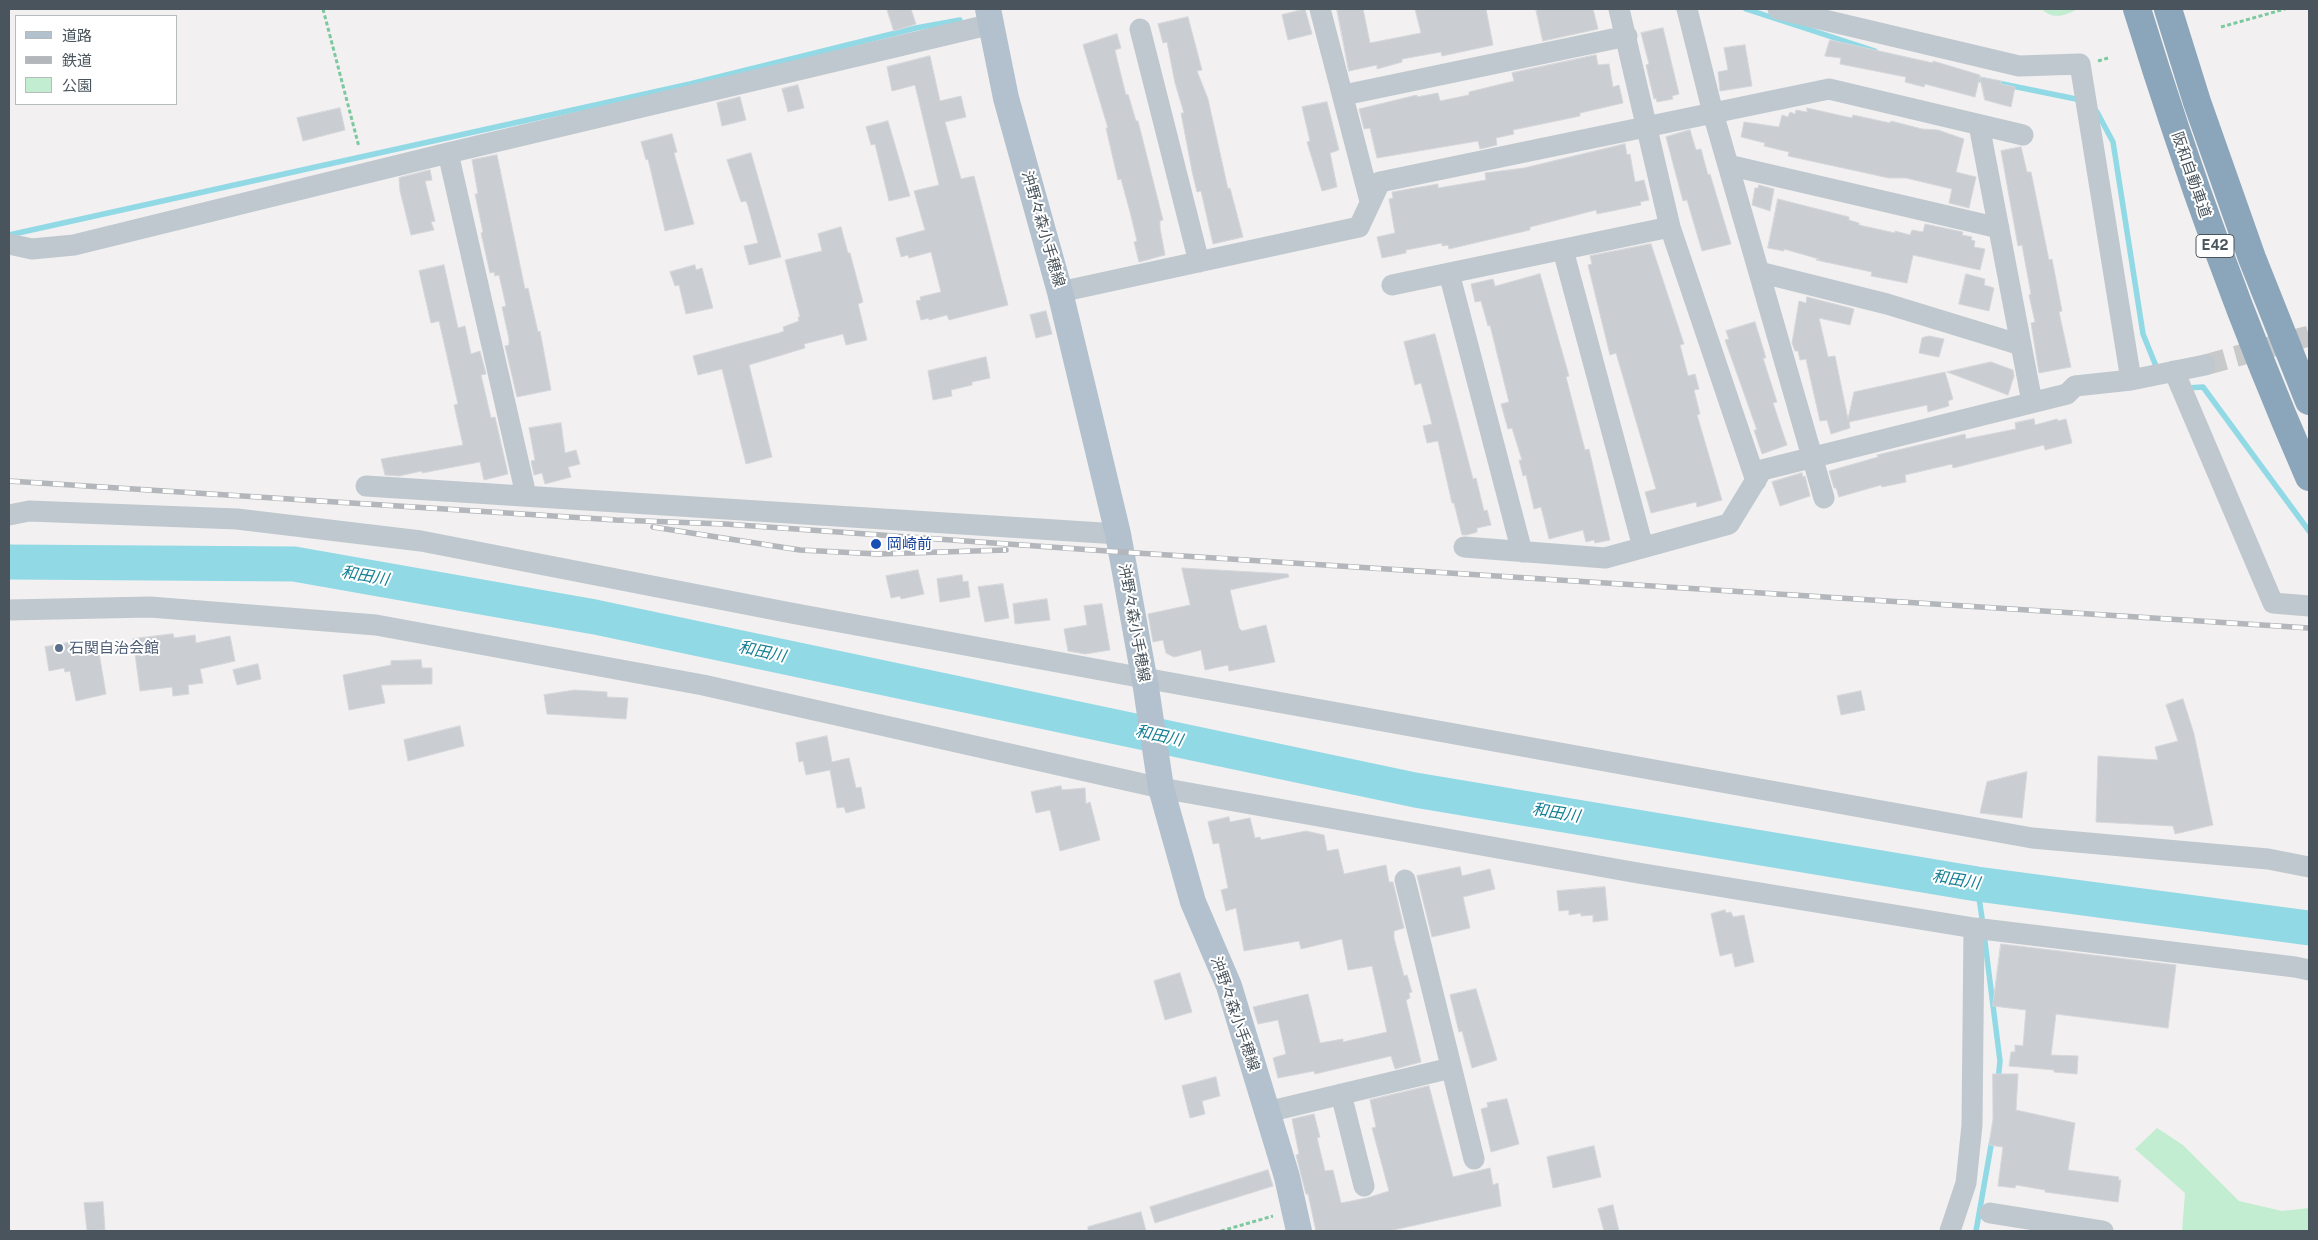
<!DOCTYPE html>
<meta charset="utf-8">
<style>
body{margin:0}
#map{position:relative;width:2318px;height:1240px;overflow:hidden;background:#f2f0f0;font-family:"Public Sans","Noto Sans JP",sans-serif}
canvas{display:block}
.frame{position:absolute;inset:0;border:10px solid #49545c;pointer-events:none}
.legend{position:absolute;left:15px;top:15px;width:162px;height:90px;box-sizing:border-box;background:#fff;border:1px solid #b6bbbe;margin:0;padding:6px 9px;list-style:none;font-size:15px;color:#49545c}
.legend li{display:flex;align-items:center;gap:10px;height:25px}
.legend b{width:25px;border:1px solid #b6bbbe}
</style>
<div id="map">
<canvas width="2318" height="1240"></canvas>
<div class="frame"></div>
<ul class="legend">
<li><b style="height:6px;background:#b2c1cd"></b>道路</li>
<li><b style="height:6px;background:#b3b6ba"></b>鉄道</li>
<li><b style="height:14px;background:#c2edd0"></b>公園</li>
</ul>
</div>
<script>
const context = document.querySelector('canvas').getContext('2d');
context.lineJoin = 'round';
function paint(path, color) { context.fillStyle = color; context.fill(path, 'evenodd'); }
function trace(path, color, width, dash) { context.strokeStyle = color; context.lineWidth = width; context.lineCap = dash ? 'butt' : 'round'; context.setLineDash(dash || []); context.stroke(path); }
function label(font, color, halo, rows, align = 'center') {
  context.font = font + ' "Public Sans","Noto Sans JP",sans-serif'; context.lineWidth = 4; context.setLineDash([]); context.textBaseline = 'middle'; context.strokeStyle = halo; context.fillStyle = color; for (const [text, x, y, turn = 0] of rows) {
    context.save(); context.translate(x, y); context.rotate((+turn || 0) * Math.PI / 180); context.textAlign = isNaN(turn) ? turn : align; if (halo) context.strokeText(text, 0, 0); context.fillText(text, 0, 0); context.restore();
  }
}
const green = new Path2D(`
 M2042,9h35c-11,7 -25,11 -35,0z
 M2157,1128l26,17 56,56 43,10 27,-3v23h-127l3,-38 -50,-44z`);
const stream = new Path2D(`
 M1746,9l129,42
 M1973,78l108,22
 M2097,112l16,30 30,192 15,37
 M9,235l681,-151 226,-56 44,-8
 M2187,388l16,-1 106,144
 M1977,884l6,41
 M1984,934l16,127 -2,20
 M1976,1231l16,-91`);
const river = new Path2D(`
 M9,562l285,2 301,53 820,173 562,94 332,44`);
const building = new Path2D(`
 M887,9h24l5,15 -22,7z
 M1305,9l7,25 -24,6 -6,-25z
 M1337,9h26l7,34 51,-10 -6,-24h71l7,36 -51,11 -1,-4 -39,7v3l-25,7v-4l-28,6z
 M1536,9h57l5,20 -55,12z
 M1188,17l14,53 -5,1 11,28 20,90 2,-1 13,49 -30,7 -12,-53 -4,1 -5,-21 -11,-58h3l-9,-30 -8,-41 -4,1 -5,-19z
 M1663,28l16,66 -7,2 1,3 -16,3 -1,-4 -2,1 -8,-34 3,-1 -8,-31z
 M1117,34l4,14 -6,2 3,13 8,32 2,-1 8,27h2l25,99 -3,1v7l5,27 -26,7 -5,-20 3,-1 -7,-29 -9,-33 -3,1 -12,-52h2l-25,-83z
 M1830,40l103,23v-2l47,14 -5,22 -50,-13 -1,3 -19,-5 1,-5 -66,-13 1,-6 -16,-2z
 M1745,45l7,41 -32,5 -2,-19 10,-2 -4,-22z
 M1596,55l2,10 11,-1 4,23 6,-2 4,18 -43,10v3l-67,14 1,4 -18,4 1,7 -17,4 -2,-8 -101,17 -7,-30 -6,1 -5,-20 58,-14v2l21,-4 2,8 29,-6v-3l45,-11 -2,-8z
 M930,56l10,45 21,-5 5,21 -21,5 16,57 13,-3 34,129 -59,15 -2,-5 -18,5v-2l-8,2 -5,-19 5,-1 -1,-3 21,-5 -10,-40 -22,6 -1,-3 -7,2 -5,-19 29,-8 -11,-39 25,-6 -24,-100 -23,6 -5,-24z
 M1980,77l21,4v3l14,3 -4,20 -26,-7z
 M798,85l6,23 -16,4 -6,-23z
 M740,97l6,23 -24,6 -5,-23z
 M1327,102l12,48 -9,3 7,34 -15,4 -15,-49 3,-1 -8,-34z
 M340,108l5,22 -42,11 -6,-23z
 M1807,108l45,10 1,-3 37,8 1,-2 31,8 16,1 26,9 -8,33 20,5 -7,31 -20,-5 3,-14 -46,-11h-17l-101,-22 1,-4 -25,-6 1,-3 -24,-6 3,-15 35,5 3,-12 6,2 2,-5 5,2 1,-4 11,2z
 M888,121l22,75 -21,5 -14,-57 -4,1 -5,-18z
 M1690,130l6,20 5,-1 7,26 2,-1 21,70 -29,7 -15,-51 -4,1 -17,-64z
 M672,134l5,18 -3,1 20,71 -29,7 -17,-72 -2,1 -5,-18z
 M1625,144l2,11 3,-1 5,28 9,-2 5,20 -9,2 1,3 -44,9 -1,-4 -66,17v3l-81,19 -1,-4 -6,1v-3l-36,7v3l-24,5 -5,-21 18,-4 -6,-34 4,-1 -1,-6 46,-8v4l48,-8 -1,-7 39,-5z
 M2021,147l6,25h4l18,88 3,-1 10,52 -3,1 12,55 -32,6 -8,-50 4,-1 -6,-27 2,-1 -9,-49 -4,1 -17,-95z
 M751,153l30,104 -32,8 -5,-19 14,-3 -10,-37 -2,-5 -5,1 -14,-42z
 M497,155l28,134 3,-1 10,44 2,-1 11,59 -34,7 -12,-51 4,-1v-6l-7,-32 4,-1 -7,-31 -4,1 -1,-4 -4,1 -9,-40 2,-1 -8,-38h3l-6,-34z
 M430,170l2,10 -7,1 10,40 -4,1 3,8 -23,5 -11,-44 -1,-13z
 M1759,185l15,4 -4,22 -18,-6 3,-17h3z
 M1778,199l71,18v3l10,3v2l36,8v-2l15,4 2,-5 11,2 2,-8 38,8 -1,3 10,2 -1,3 4,1 -1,6 11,2 -5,21 -67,-15 -6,28 -36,-7 1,-4 -56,-12 3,-1 -35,-10v2l-16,-3z
 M841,227l7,26h2l13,49 -5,2 9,36 -21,5 -3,-11 -39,10 1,4 -56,17 23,92 -26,7 -24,-95 -24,6 -5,-19 86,-23 5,-2 -1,-4 16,-6 -1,-4h2l-15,-57 37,-9 -4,-17z
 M1651,244l33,100 -4,1 8,31 7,-2 4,15 -5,1 6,24 -3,1 25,85 -25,7 -1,-5 -45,11 -6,-21 11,-3 -40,-136 -6,2 -22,-90 4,-1 -2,-8z
 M444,265l14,63 7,-2 6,28 9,-3 6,23 -5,1 10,43 4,-1 13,57 -24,6 -4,-18 -58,11v-2l-23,5 -14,-1 -4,-16 82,-14 -9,-40 4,-1 -19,-83 -8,2 -12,-52z
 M695,265l1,5 6,-2 11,40 -27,6 -7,-29 -4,1 -5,-14z
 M1540,274l29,102 -3,1 19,73 4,-1 21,91 -15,3 -1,-3 -8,2 -3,-12 -34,9 -8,-32 -7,2 -8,-34 -3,1 -4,-16h3l-10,-32 -4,1 -7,-25 8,-2 -19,-77 -2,1 -7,-25 -6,1 -4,-18 22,-5 2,7z
 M1966,274l19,5 -1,6 10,3 -5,23 -30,-7z
 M1807,297l47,12 -4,16 -31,-7 9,39 7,-1 13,63 6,-27 91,-20 8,27 -5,2 1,5 -21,6 -1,-7 -78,17 1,6 -19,6 -4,-14 -7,1 -14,-62 -6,1 -2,-9h-3l-3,-8 7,-42 7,2z
 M1046,311l6,23 -16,4 -6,-23z
 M1755,322l11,36h-3l14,44 -4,1 14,42 -25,9 -8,-24h3l-32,-90 4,-1 -3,-8z
 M1435,334l38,145 3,-1 8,33 3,-1 4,15 -14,3v4l-10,3h-5l-8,-32h-2l-14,-62 -11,2 -4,-17 9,-2 -11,-41 -6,2 -11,-43z
 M1929,336l15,3 -5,18 -20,-4 3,-15z
 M986,357l4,21 -18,4v3l-21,5 1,6 -19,4 -5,-29z
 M1991,362l22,8 1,6 -6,19 -61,-23z
 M2034,419l1,6 22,-6 1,2 8,-2 6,24 -27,7 -1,-5 -91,23 -1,-4 -47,11 1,7 -24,5 -1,-2 -42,12 -3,-9h-2l-5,-17 49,-14 -1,-2 88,-21 1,5 50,-10 -1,-6z
 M561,423l4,30 11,-3 4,14 -12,3 3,10 -26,7 -3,-11 -8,2 -3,-14 4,-1 -6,-32z
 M1802,473l1,4 2,-1 5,20 -30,10 -8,-24z
 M1182,568l106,6 1,3 -59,13 9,38 3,3 24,-6 9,37 -46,9 -1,-6 -23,5 -4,-20 -27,7 -8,-4 -3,-13 -10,2 -5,-28 42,-9z
 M918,570l6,24 -23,5 -1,-3 -9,2 -5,-22z
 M962,575l1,7 5,-1 2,16 -30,5 -3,-23z
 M1003,584l6,34 -24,4 -7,-35z
 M1047,599l3,21 -35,4 -2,-20z
 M1102,604l8,46 -25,4 -17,-3 -4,-22 23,-4 -3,-19z
 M173,634l1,4 21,-3 1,8 34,-7 5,25 -35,8 3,14 -15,2 1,9 -16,2 -1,-9 -32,4 -7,-52z
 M78,641v3l19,-3 9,53 -30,7 -6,-30 -5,1 -1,-4 -15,3 -4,-24z
 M421,660l1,8h10v16l-51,1 4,18 -36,7 -6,-35 48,-10v-4z
 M258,664l3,15 -24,6 -4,-15z
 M575,690l32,2v5l21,1 -2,21 -79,-5 -3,-19z
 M1861,691l4,19 -24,5 -4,-19z
 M2183,699l11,35 19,91 -38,9 -2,-8 -77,-4 2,-66 60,4 -3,-13 23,-6 -12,-36z
 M460,726l4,20 -56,15 -4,-21z
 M827,736l5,26 17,-4 7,30 5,-1 4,21 -19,5 -2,-6 -7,1 -7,-38 -24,5 -3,-14 -4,1 -3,-19z
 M2027,772l-5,46 -42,-5 7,-31z
 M1061,786l1,4 23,-2 1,16 4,-2 10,38 -40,11 -10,-41 -14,3 -5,-21z
 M1229,817l1,5 20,-4 5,20 5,-1 1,3 45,-9 18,4 3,16 11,-2 6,25 42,-9 3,17h4l11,46 -10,3v7l10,38 3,-1 5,17 -3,1 1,5 -4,2 15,62 -26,7 -4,-13 -76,18 -1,-3 -36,7 -5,-20 13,-4 -8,-34 -20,4 -5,-17 55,-13 12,49 23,-4v3l44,-10 -15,-66 -24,4 -6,-31 -41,10 -2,-8 -55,10 -8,-43 -10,3 -5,-21 7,-2 -9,-45 -6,1 -5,-22z
 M1460,867l2,9 28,-7 5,20 -32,8 7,31 -38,9 -15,-61z
 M1605,887l3,33 -15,2v-7l-12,1v-3l-12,2v-5l-10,1 -2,-20z
 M1725,910l1,3 5,-1 2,5 11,-2 10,47 -19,5 -3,-14 -12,3 -9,-42z
 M2001,944l175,21 -8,63 -112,-14 -5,41 27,1 -1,18 -23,-2v-2l-45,-4 2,-14h4v-7l8,1 3,-36 -33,-4z
 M1180,973l12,39 -27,8 -11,-39z
 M1476,989l21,71 -25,8 -10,-37 -3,1 -9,-37z
 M1993,1074h25l-2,36 59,13 -7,47 51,7 -1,3h3l-3,22 -73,-10v-2l-29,-5 -1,3 -17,-2 5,-39 -14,-2 4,-26z
 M1216,1077l4,19 -18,5 3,13 -15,4 -8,-32z
 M1429,1086l24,91 37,-9 3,17 5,-2 3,23 -112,25h-73l-8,-37h-2l-10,-39 3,-1 -7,-35 22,-5 6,23 -3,1 8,33 8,-1 8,33 26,-5 22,-7 -17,-63 4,-1 -6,-27z
 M1507,1099l12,45 -28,8 -10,-43 7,-2 -1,-4z
 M1594,1146l7,31 -48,11 -6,-31z
 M1268,1170l5,16 -118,37 -5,-16z
 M103,1202l2,28 -18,1 -3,-28z
 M1613,1205l6,26h-15l-6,-22z
 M1141,1212l5,19h-58v-4z`);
const minorTunnel = new Path2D(`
 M2205,365l104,-29`);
const path = new Path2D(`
 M323,9l36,138
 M2221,27l64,-18
 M2098,61l10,-3
 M1221,1231l52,-15`);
const minor = new Path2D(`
 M1320,9l50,192
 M1619,9l51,218 86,254
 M1687,9l26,104 111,385
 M1778,9l241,57 61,-2 51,316
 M1140,29l59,233
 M1344,95l283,-59
 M1979,125l53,277
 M448,153l78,342
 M1728,165l271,63
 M9,244l23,5 42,-4 374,-92 544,-129
 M1563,250l80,297
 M1759,272l128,32 134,41
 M1449,273l73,279
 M1392,285l278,-58
 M1060,292l299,-65 21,-45 449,-93 194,46
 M2174,371l99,232 36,3
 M366,486l752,48
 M9,515l20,-4 208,8 184,22 370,72 353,65 888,160 236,21 41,8
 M1464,547l141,11 124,-34 33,-54 305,-76 8,-8 56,-6 74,-15
 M9,610l141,-3 226,18 327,60 458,103 477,85 336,55 321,39 14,3
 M1405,880l69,279
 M1341,1094l23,92
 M1267,1112l184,-44
 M1990,1213l113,18
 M1950,1231l16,-48 6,-58 2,-197`);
const major = new Path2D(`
 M988,9l18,89 54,194 58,242 28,154 15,100 32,114 36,84 58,191 12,54`);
const highway = new Path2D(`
 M2137,9c49,159 105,315 172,468
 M2168,9l29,93 55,156 57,143`);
const rail = new Path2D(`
 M9,481l607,39 109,4 396,28 1188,76
 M653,527l147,23 78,4 128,-4`);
const markers = [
 [876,544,6,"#1a4fb4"],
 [59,648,5,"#5c6f8a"]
];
const shields = [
 [2215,246,38]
];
const shieldNames = [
 ["E42",2215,246]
];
const streetNames = [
 ["阪和自動車道",2191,175,71],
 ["沖野々森小手穂線",1043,229,74],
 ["沖野々森小手穂線",1134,623,80],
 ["沖野々森小手穂線",1235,1014,71]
];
const transitNames = [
 ["岡崎前",887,544]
];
const serviceNames = [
 ["石関自治会館",69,648]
];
const waterNames = [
 ["和田川",365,576,10],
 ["和田川",762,652,12],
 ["和田川",1159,736,12],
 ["和田川",1556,813,9],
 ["和田川",1956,880,9]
];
paint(green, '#c2edd0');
trace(stream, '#92d9e6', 5.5);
trace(river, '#92d9e6', 35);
paint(building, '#cacdd2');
trace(building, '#d5d7db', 1);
trace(minorTunnel, '#c8c9cb', 21, [21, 11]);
trace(path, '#7cc89f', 3, [4, 2.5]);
trace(minor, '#bfc8ce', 21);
trace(major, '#b2c1cd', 26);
trace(highway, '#8ba5bb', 28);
trace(rail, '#b3b6ba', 5.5);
trace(rail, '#fff', 4, [11]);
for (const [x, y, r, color] of markers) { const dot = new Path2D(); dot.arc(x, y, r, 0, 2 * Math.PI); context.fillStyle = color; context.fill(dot); trace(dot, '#fff', 2); }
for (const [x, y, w] of shields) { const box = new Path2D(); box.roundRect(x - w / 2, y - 11.5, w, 23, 4); context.fillStyle = '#fff'; context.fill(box); trace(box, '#49545c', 1); }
label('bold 14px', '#49545c', null, shieldNames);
label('15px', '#49545c', '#fff', streetNames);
label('15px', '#164399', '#fff', transitNames, 'left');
label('15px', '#4e5e75', '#fff', serviceNames, 'left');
label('italic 16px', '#168094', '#fff', waterNames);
</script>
